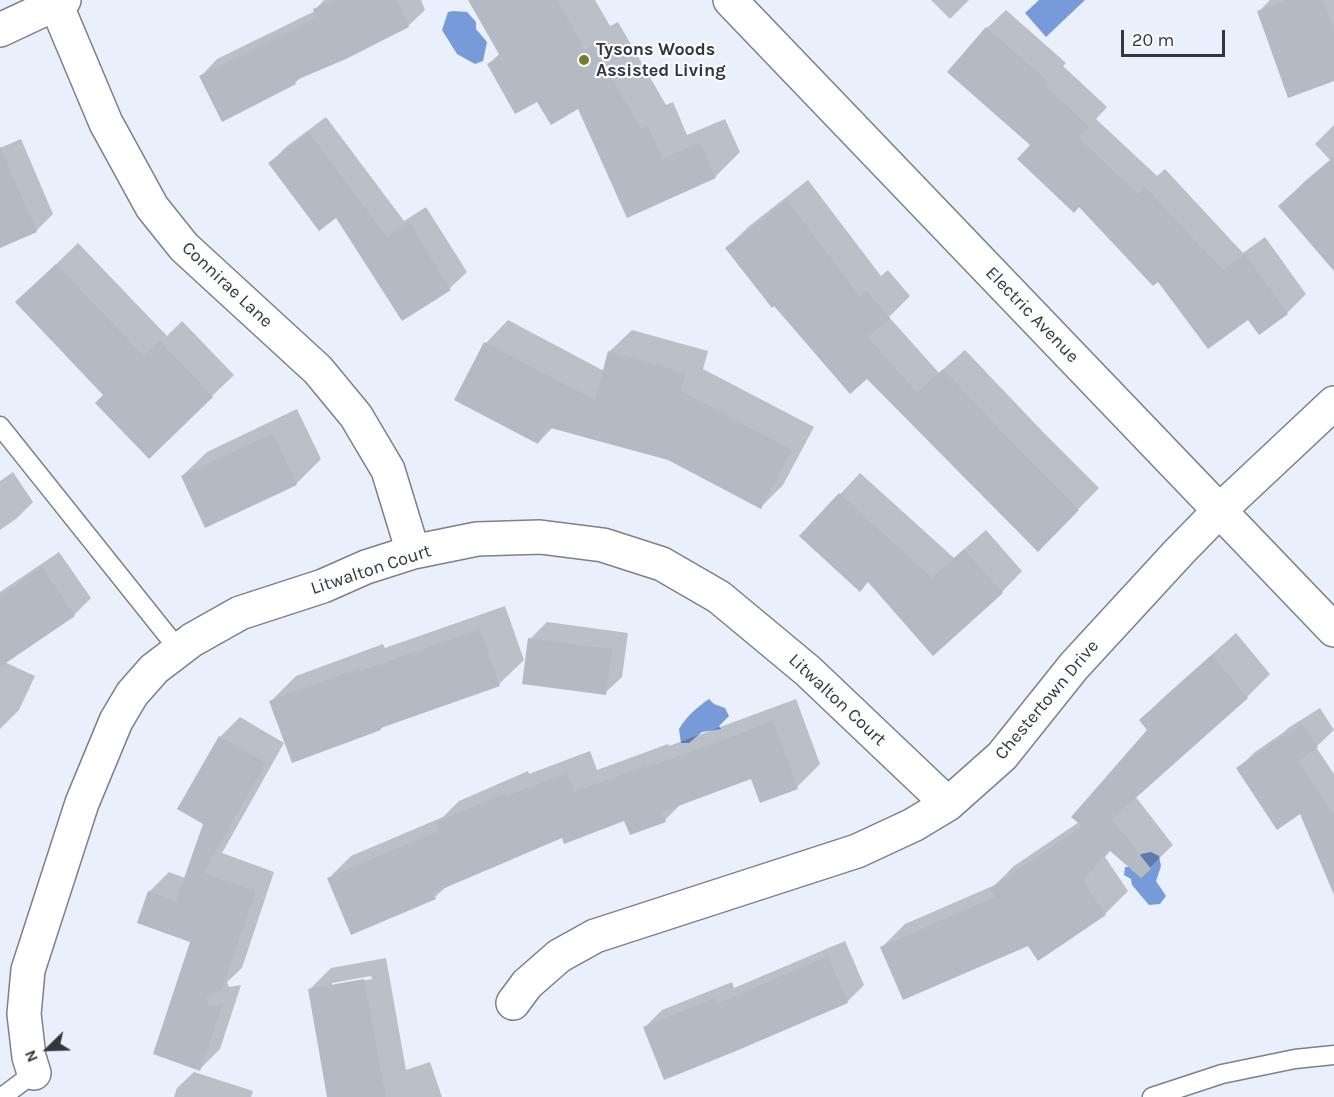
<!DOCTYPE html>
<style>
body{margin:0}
#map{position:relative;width:1334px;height:1097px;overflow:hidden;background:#e9effb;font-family:Karla,sans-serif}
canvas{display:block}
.north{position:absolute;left:18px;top:1019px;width:60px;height:60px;-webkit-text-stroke:4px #fbfcff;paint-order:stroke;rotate:247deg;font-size:16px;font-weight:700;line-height:24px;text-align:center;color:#33363a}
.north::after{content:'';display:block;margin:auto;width:21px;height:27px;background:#33363a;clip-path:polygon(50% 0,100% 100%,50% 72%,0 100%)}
.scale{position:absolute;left:1121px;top:30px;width:104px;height:27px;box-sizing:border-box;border:3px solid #33363a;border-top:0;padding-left:8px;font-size:18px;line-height:21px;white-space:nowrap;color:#33363a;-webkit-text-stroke:4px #fbfcff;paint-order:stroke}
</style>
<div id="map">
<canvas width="1334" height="1097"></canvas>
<div class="north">N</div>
<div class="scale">20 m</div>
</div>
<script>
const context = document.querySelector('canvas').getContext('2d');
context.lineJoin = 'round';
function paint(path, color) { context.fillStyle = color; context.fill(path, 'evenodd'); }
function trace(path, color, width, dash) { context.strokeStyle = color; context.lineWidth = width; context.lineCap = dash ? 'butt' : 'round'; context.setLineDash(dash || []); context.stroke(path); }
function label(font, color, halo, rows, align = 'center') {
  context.font = font + ' Karla,sans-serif'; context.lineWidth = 4.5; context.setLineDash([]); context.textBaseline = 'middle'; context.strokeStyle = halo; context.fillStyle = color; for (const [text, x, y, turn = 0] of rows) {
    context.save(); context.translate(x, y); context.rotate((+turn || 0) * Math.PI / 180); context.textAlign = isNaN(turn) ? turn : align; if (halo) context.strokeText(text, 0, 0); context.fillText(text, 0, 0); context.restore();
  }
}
const water = new Path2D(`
 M1039,0h46l-39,37 -21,-24z
 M453,11l14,1 9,10v7l11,13 -4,19 -8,3 -18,-10 -15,-24 6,-18z
 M709,699l5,5 11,4 4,8 -10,10 2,3 -19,3 -13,11h-8l-2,-14c8,-13 17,-21 30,-30z
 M1151,852l8,4 2,10 -5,15 10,15 -6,8 -11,1 -17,-20 -1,-6 -7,-4 1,-8h8l8,-13z`);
const shadow = new Path2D(`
 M324,0h97l4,10 -17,16 -106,50 -7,7 -94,-7 16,-17 98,-48v-1z
 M471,0h124l15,26 8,-4 48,83 7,-3 14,33 38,-16 15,33 -25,25 -87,39 -50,-109 -41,-7 -48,-36 11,-11z
 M931,0h38l-19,19z
 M1270,0h64v80l-75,-69z
 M1006,10l60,53 -3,3 44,41 -11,12 61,57 8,-7 78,84 22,-16 41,57 -19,19 -38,5 -91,-39 -126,-135 -45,-116z
 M326,117l78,104 22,-14 41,65 -17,16 -47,31 -66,-103 -67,-53 17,-17z
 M1334,125v142l-54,-61 25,-25 25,-21 -15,-16z
 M21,139l32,75 -17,17 -36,15v-98z
 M808,180l73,96 7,-6 22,26 -21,21 50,56 26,-23 78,82 56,56 -61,62 -171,-173 -140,-129 21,-21z
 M78,243l89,93 15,-15 52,54 -22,21 -107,-1 -66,-114z
 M508,320l96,51 5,-19 23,-22 76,21 -5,18 111,58 -31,58 -22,22 -92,-49 -116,-31 -15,16 -82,-43 30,-57z
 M297,409l24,50 -25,25 -114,-8 25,-24z
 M13,472l20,30 -17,17 -16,11v-49z
 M860,473l94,85 32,-28 36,41 -20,21 -133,-11 -68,-45z
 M59,552l32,46 -17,17 -74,30v-53z
 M505,606l19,54 -25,24 -115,41 -4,4 -109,-28 25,-25 87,-32 2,4z
 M547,622l81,11 -6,44 -17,16 -75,-54z
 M1236,633l34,41 -23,23 -112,99 38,49 -32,31 -30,-26 -6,7 23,34 -23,23 -76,31 -147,2 23,-23 90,-39 19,-19 65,-44 70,-92 -8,-10 23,-23z
 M0,660l35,16 -16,34 -19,19z
 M796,699l24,65 -23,23 -45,-10 -70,26 -17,17h-40l-62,16 -116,50 -12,11 -107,-18 23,-23 92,-39 16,-16 69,-30 1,3 61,-23 7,19 71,-26 1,2z
 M1320,708l14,22 -18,17 18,27v117l-34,-79 -62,-44 17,-16 29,-20 4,-4z
 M240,717l44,26 -62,110 52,19 -32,96 -15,14 2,5 12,-2 -21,64 -20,20 -8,-128 -43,-49 20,-20 16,6 20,-55 15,-86z
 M845,941l19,44 -17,17 -202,25 17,-17 70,-28 2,6z
 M386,958l20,112 24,-8 12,35h-113l-20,-107 22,-22zM371,976l1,3 -40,7v-3z
 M194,1072l59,19 -2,6h-77l3,-9z`);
const building = new Path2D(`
 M335,0h62l12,27 -63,32 -52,22 2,3 -74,38 -23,-46 117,-58 -3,-9z
 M468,0h89l28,50 8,-5 48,84 7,-3 15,33 37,-17 16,36 -89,40 -49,-109 -27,16 -14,-23 -22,12 -28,-50 13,-8z
 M1287,0h36l11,31v50l-46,17 -31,-87z
 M986,27l63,55 -3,4 43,41 -10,11 59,56 7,-7 78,83 22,-16 43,60 -29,21 -11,-15 -40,29 -50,-67 -5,4 -74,-79 -5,6 -57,-54 13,-14 -83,-73z
 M309,132l78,105 22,-15 42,68 -49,31 -66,-103 -17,13 -51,-68z
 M0,146l37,86 -37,16z
 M1334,157v114l-56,-65z
 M787,200l73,96 6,-6 24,28 -22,19 49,56 26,-24 79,84 57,57 -41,42 -171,-173 -17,15 -76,-88 -2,2 -47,-60z
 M56,264l88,92 16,-15 53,56 -64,62 -54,-56 8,-8 -88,-93z
 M484,342l111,58 13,-49 78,22 -5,18 111,59 -31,59 -93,-49 -121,-33 -9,17 -84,-44z
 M273,433l24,52 -92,43 -24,-52z
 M839,493l93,85 32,-29 39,44 -70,63 -65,-74 -8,10 -61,-56z
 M42,567l33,49 -75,51v-71z
 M480,629l20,57 -119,42v2l-89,33 -23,-62 90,-33 1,3z
 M528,638l84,11 -6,46 -84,-11z
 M1212,655l36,43 -136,121 39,50 -10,9 -32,-28 -26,31 23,34 -68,46 -10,-15 -125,54 -23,-53 115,-50 -6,-8 93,-63 -11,-9 76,-87 -8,-10z
 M773,721l25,68 -38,14 -9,-24 -89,33 4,10 -36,13 -6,-14 -60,23 -2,-6 -129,55 3,6 -85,36 -24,-57 111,-47 -3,-8 70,-30 1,3 61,-23 7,19 71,-26 1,2z
 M1302,724l16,23 -20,14 36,54v80l-34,-81 -23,16 -41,-62 34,-23v-1z
 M219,736l47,27 -63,110 53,18 -34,98 -16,7 3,10 14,-2 -23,67 -47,-17 37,-112 -53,-19 11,-32 28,10 27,-77 -26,-15z
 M828,956l20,47 -112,48 -72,29 -21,-53 72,-29 2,6z
 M364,979l22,118h-59l-19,-108z`);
const service = new Path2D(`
 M0,426l179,224
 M2,1097l32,-24
 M1152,1097l70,-23 73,-15 39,-4`);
const minor = new Path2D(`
 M56,4l50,119 46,84 32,40 134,123 38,46 32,54 25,82
 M513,1003l14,-19 32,-28 36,-20 262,-85 56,-26 35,-21 54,-48 72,-90 105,-114 40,-41 115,-108
 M34,1073l-5,-16 -5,-43 4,-44 54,-167 34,-82 16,-27 22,-25 38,-29 48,-27 83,-27 43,-19 47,-15 64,-13 63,-2 63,8 59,19 57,33 89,74 140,133`);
const tertiary = new Path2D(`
 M730,0l604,630
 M0,30l64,-30`);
const markers = [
 [584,60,6,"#777b23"]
];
const poiNames = [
 ["Tysons Woods",596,50],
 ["Assisted Living",596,71]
];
const streetNames = [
 ["Connirae Lane",227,285,43],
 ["Electric Avenue",1032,315,46],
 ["Litwalton Court",371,570,-18],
 ["Litwalton Court",837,700,43],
 ["Chestertown Drive",1047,700,-50]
];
paint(water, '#779ad8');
paint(shadow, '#0003');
paint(building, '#b3bac4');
trace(service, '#7b818b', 21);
trace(minor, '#7b818b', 36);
trace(tertiary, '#7b818b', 36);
trace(service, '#fff', 18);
trace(minor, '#fff', 33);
trace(tertiary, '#fff', 33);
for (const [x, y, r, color] of markers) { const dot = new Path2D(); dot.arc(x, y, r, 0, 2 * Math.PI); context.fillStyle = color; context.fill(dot); trace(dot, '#fbfcff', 2); }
label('bold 18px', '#33363a', '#fbfcff', poiNames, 'left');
label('18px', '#33363a', '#fbfcff', streetNames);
</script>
